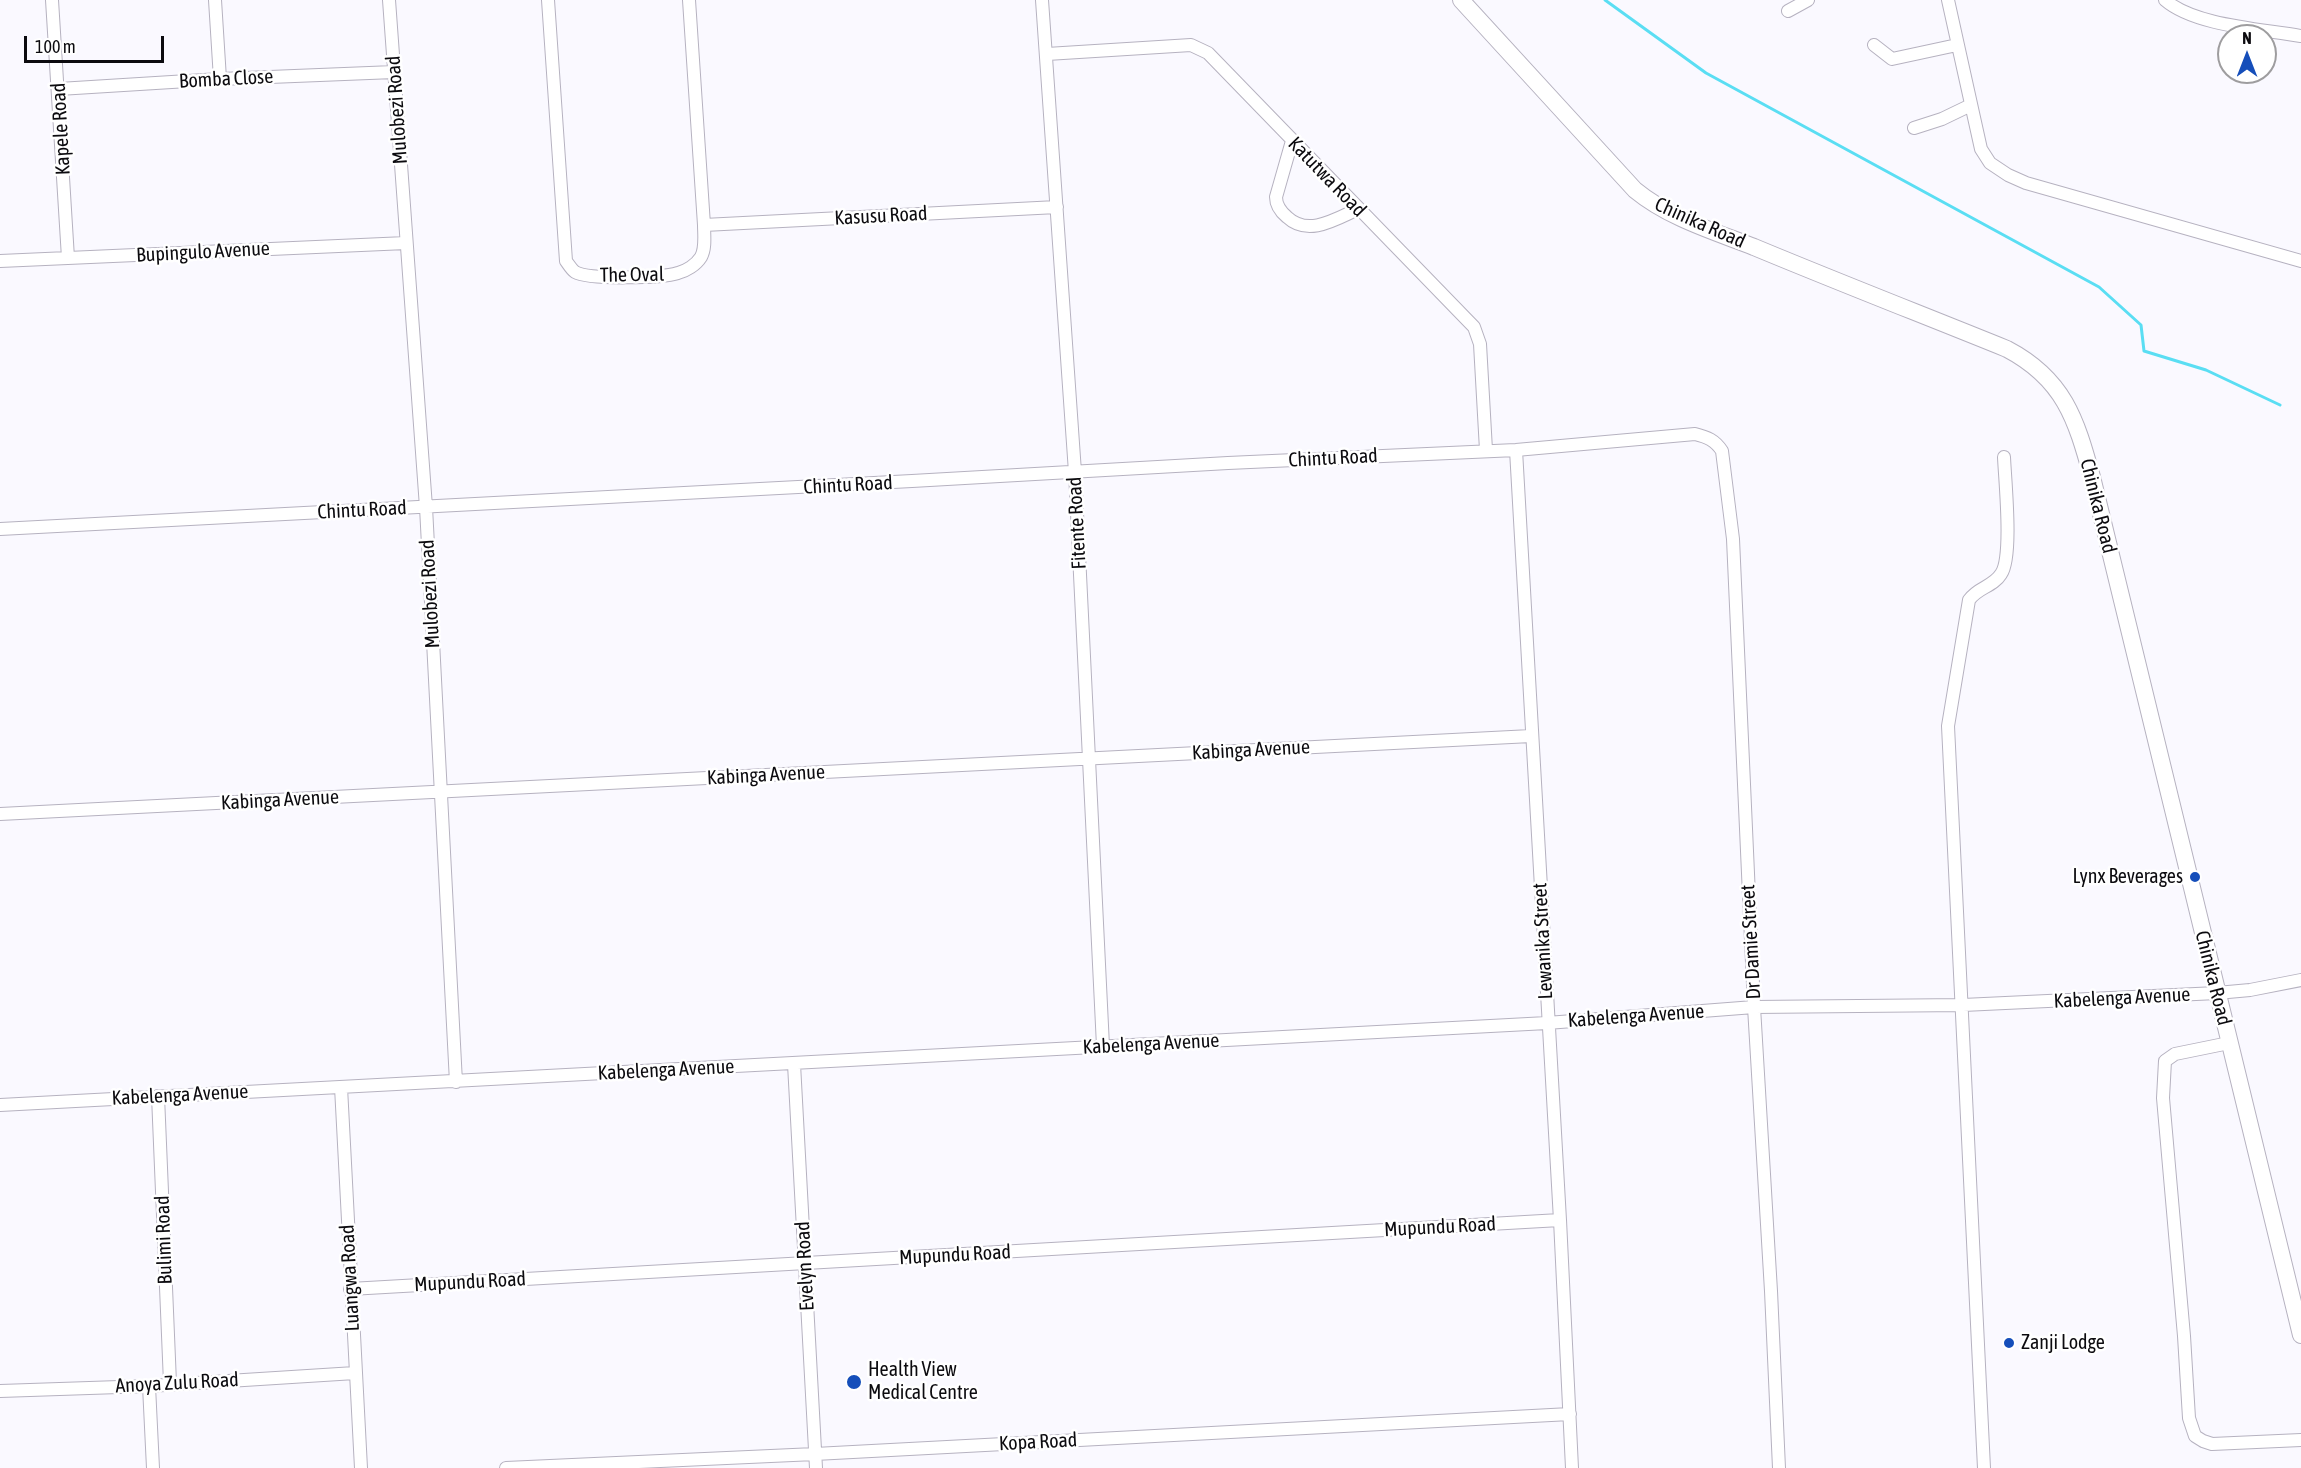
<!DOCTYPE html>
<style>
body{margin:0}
#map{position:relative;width:2301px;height:1468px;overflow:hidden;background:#faf9ff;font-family:"Asap Condensed",sans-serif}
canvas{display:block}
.north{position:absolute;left:2217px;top:24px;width:60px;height:60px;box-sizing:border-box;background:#fff;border:2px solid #9e9d9f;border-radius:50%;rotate:0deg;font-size:16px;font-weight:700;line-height:24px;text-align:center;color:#0c0b0f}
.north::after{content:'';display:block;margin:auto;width:21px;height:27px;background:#154eba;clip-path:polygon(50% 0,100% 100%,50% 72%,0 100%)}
.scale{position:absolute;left:24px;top:36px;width:140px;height:27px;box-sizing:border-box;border:3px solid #0c0b0f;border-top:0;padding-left:8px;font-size:18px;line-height:21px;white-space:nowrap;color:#0c0b0f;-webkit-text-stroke:4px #fff;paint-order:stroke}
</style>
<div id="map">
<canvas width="2301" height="1468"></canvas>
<div class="north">N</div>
<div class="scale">100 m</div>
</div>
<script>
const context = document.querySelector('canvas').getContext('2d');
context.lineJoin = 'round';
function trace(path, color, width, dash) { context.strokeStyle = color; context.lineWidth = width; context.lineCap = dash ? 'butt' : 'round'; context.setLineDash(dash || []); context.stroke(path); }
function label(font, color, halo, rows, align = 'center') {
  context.font = font + ' "Asap Condensed",sans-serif'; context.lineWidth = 5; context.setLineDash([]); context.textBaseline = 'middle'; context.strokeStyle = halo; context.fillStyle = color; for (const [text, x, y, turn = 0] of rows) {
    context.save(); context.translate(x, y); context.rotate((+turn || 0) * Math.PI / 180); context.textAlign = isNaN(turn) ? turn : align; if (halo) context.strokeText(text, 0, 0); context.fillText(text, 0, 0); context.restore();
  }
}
const stream = new Path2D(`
 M1605,0l101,73 393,214 42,38 3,26 62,19 74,35`);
const minor = new Path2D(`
 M52,0l16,258
 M215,0l5,79
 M389,0l37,507 30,575
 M548,0l18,261c3,4 5,8 9,11 14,8 87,6 103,1 8,-2 18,-8 23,-16 5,-9 3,-22 3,-32l-15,-225
 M1042,0l33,472 28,574
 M1948,0l33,149 9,14 18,12 18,8 275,78
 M2165,0c30,26 97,29 136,36
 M1788,11l20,-11
 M1874,45l18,14 65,-14
 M1047,54l144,-9 17,8 266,274 6,17 6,106
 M59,89l161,-10 174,-7
 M1914,128l28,-9 29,-14
 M1292,141l-16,56c0,8 5,15 11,20 21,20 49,2 71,-8
 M704,225l353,-18
 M0,261l406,-18
 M1516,450l44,770 12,248
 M0,529l912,-48 316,-18 288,-13 179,-16c12,3 20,6 27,17l11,88 21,468 17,284 8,177
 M0,814l1531,-78
 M2229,1043l-54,11 -10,7 -2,37 21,238 5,82 6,18 8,5 9,3 89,-4
 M794,1064l22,404
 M341,1087l20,381
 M158,1096l12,287
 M0,1105l1547,-82 207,-16 209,-2 254,-12 33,-3 51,-10
 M350,1289l1210,-69
 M149,1386l4,82
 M0,1391l149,-5 206,-13
 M506,1468l309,-14 755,-40
 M1984,1468l-36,-742 21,-126c9,-13 24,-13 32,-26 12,-17 4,-93 3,-117`);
const major = new Path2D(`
 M1461,0l174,190c34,28 78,41 119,57 84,35 169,68 253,102 57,30 69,70 85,128l209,858`);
const markers = [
 [2195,877,6,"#154eba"],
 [2009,1343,6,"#154eba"],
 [854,1382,8,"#154eba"]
];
const streetNames = [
 ["Bomba Close",226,79,-3],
 ["Mulobezi Road",397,110,-94],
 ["Kapele Road",61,129,-93],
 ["Katutwa Road",1327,177,46],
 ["Kasusu Road",881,216,-3],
 ["Chinika Road",1700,223,24],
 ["Bupingulo Avenue",203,252,-3],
 ["The Oval",632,275,-1],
 ["Chintu Road",1333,458,-3],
 ["Chintu Road",848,485,-3],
 ["Chinika Road",2098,506,76],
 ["Chintu Road",362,510,-3],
 ["Fitente Road",1077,523,-93],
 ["Mulobezi Road",430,594,-93],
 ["Kabinga Avenue",1251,750,-3],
 ["Kabinga Avenue",766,775,-3],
 ["Kabinga Avenue",280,800,-3],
 ["Lewanika Street",1543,941,-93],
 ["Dr Damie Street",1751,942,-93],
 ["Chinika Road",2213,978,76],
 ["Kabelenga Avenue",2122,998,-3],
 ["Kabelenga Avenue",1636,1016,-4],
 ["Kabelenga Avenue",1151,1044,-3],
 ["Kabelenga Avenue",666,1070,-3],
 ["Kabelenga Avenue",180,1095,-3],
 ["Mupundu Road",1440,1227,-3],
 ["Bulimi Road",164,1240,-92],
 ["Mupundu Road",955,1255,-3],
 ["Evelyn Road",805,1266,-93],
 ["Luangwa Road",350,1278,-93],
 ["Mupundu Road",470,1282,-3],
 ["Anoya Zulu Road",177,1383,-3],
 ["Kopa Road",1038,1442,-3]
];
const poiNames = [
 ["Lynx Beverages",2183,877,"right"],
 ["Zanji Lodge",2021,1343],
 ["Health View",868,1370],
 ["Medical Centre",868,1393]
];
trace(stream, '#5adef3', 3);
trace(minor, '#b6b2c0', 14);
trace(major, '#b6b2c0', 18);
trace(minor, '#fff', 12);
trace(major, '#fff', 16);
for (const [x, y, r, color] of markers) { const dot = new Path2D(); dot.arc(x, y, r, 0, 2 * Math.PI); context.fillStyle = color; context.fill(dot); trace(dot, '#fff', 2); }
label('20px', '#0c0b0f', '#fff', streetNames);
label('20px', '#0c0b0f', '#fff', poiNames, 'left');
</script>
